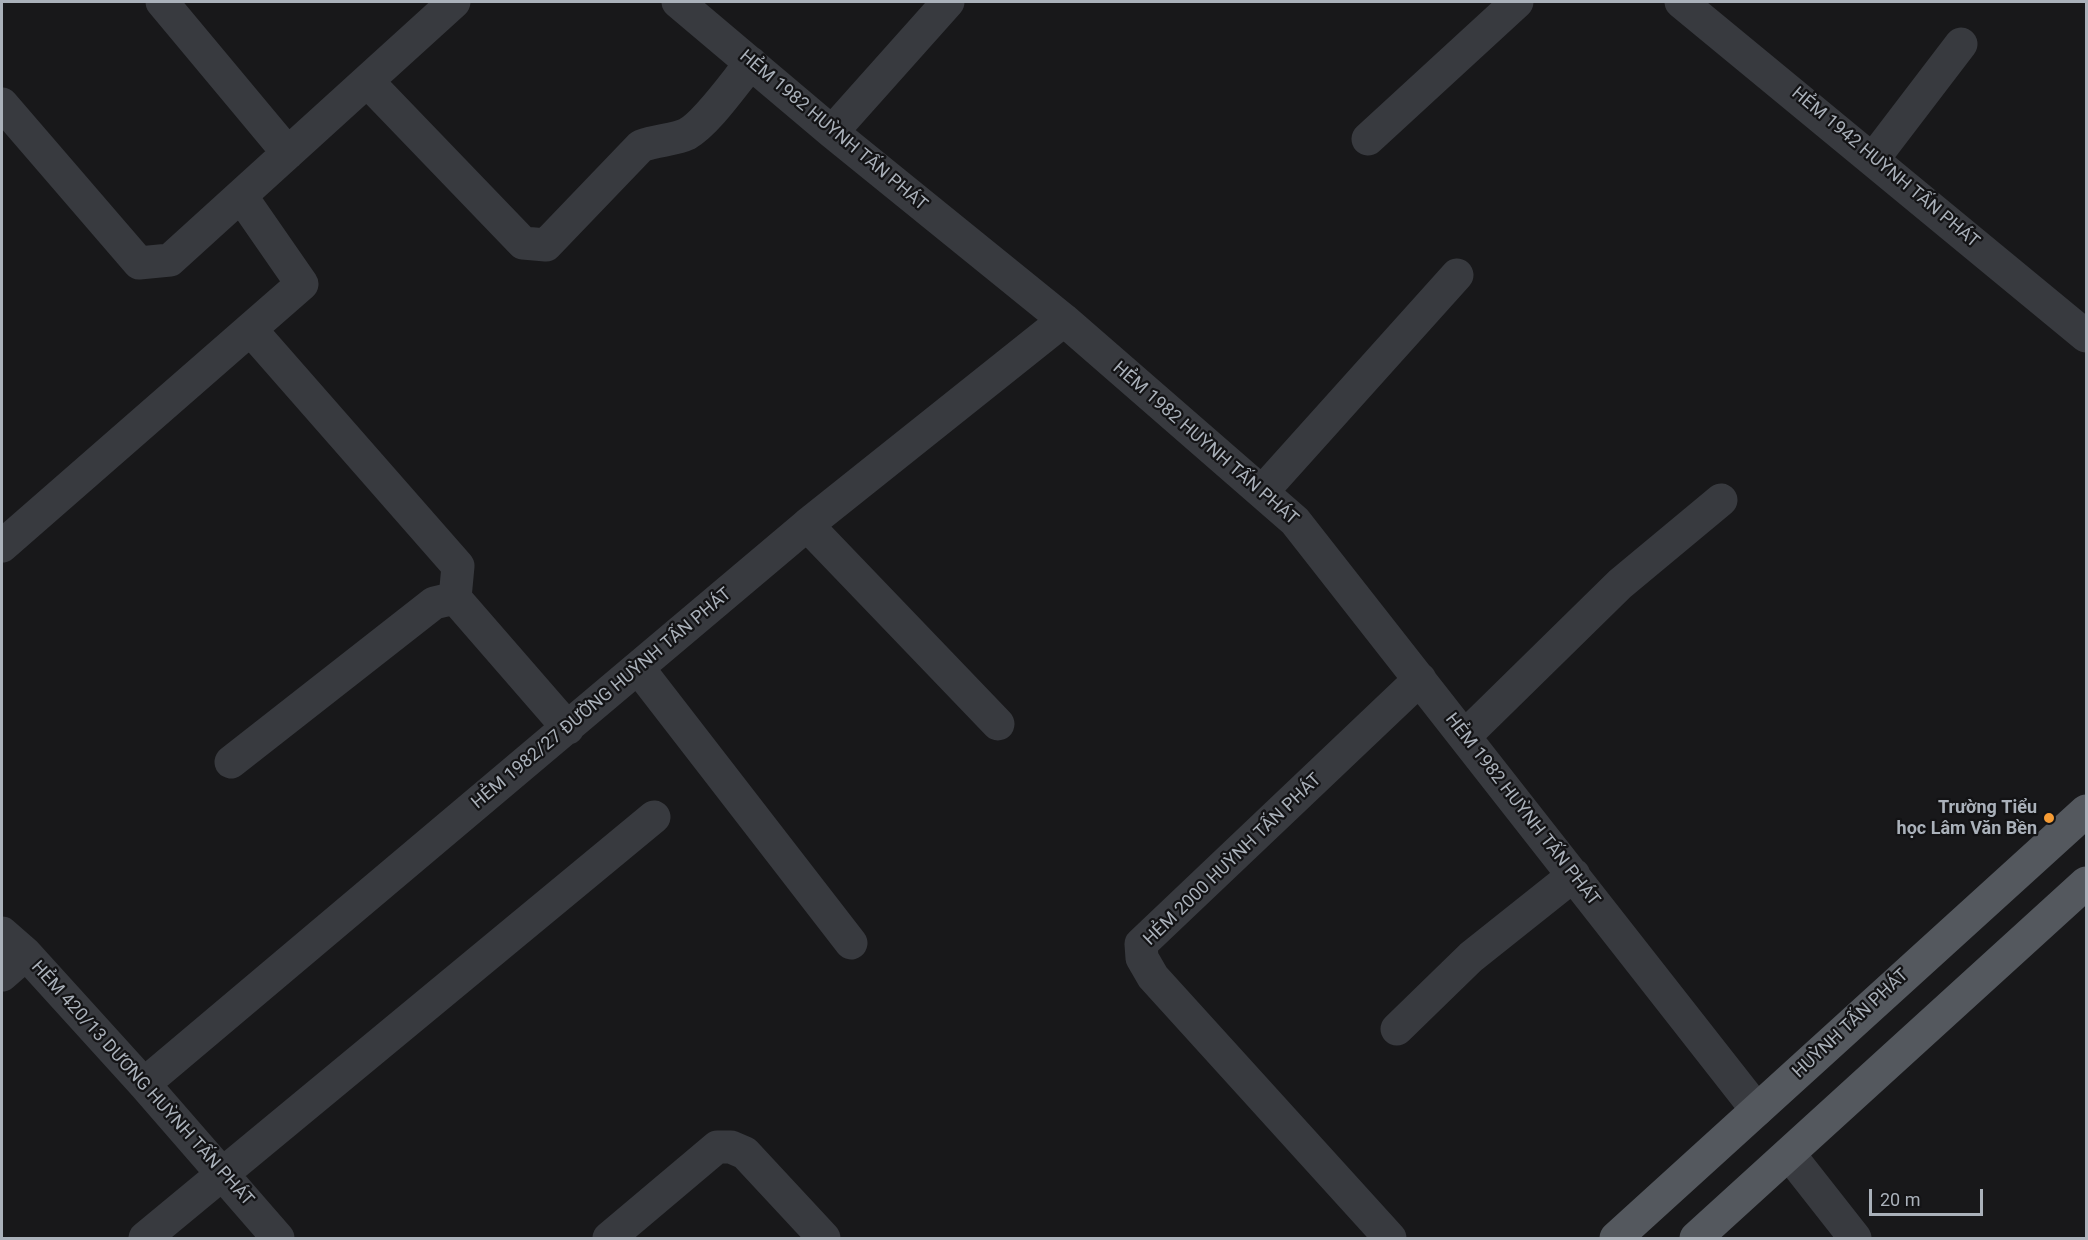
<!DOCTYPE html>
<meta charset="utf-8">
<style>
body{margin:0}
#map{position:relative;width:2088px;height:1240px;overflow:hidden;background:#18181a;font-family:Roboto,sans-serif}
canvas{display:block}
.frame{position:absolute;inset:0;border:3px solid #aab1ba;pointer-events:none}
.scale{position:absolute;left:1869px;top:1189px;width:114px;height:27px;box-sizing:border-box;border:3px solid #aab1ba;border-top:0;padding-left:8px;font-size:18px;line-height:21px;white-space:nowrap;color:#aab1ba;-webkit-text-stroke:4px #131315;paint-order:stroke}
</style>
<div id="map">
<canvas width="2088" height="1240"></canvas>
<div class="frame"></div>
<div class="scale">20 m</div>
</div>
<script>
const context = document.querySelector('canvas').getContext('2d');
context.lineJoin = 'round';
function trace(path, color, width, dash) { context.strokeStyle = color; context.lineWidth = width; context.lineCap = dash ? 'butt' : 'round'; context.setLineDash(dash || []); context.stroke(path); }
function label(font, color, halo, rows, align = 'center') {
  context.font = font + ' Roboto,sans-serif'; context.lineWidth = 4.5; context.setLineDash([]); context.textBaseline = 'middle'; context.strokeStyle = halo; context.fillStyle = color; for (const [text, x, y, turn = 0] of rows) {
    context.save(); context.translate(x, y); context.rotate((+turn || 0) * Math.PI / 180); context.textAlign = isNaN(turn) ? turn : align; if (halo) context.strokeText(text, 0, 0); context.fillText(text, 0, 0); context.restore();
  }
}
const minor = new Path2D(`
 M162,2l126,151
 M678,2l154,130 232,188 231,201 462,589
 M1681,2l405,334
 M368,82l155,161 23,2 95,-99c15,-6 34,-6 46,-12 20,-11 48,-52 64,-71
 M2,104l137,159 31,-3 284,-258
 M832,132l116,-130
 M1368,139l149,-137
 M1874,158l87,-114
 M251,330l207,236 -3,32
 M1262,492l195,-217
 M807,525l191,199
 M2,546l300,-262 -61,-88
 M639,669l212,274
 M1465,736l155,-152 101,-84
 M231,762l203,-159 21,-5 113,130
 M2,933l24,21 118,130 134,154
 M2,975l24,-21
 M1397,1029l74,-72 103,-82
 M144,1084l663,-559 257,-205
 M1789,1154l66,84
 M145,1238l509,-421
 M609,1238l108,-91h14l14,6 79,85
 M1390,1238l-237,-261 -11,-19 -1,-14 279,-265`);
const major = new Path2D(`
 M1616,1238l470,-427
 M1696,1238l390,-355`);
const markers = [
 [2049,818,6,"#f59b34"]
];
const streetNames = [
 ["HẺM 1982 HUỲNH TẤN PHÁT",833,131,40],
 ["HẺM 1942 HUỲNH TẤN PHÁT",1885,168,40],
 ["HẺM 1982 HUỲNH TẤN PHÁT",1205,444,41],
 ["HẺM 1982/27 ĐƯỜNG HUỲNH TẤN PHÁT",602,699,-40],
 ["HẺM 1982 HUỲNH TẤN PHÁT",1522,810,52],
 ["HẺM 2000 HUỲNH TẤN PHÁT",1233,860,-44],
 ["HUỲNH TẤN PHÁT",1851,1024,-43],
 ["HẺM 420/13 DƯƠNG HUỲNH TẤN PHÁT",142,1084,48]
];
const poiNames = [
 ["Trường Tiểu",2037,808],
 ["học Lâm Văn Bền",2037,829]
];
trace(minor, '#383a3f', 33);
trace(major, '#54585e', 33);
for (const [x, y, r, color] of markers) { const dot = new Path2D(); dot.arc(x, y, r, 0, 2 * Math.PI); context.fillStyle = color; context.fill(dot); trace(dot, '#131315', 2); }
label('18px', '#aab1ba', '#131315', streetNames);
label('bold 18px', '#aab1ba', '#131315', poiNames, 'right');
</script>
